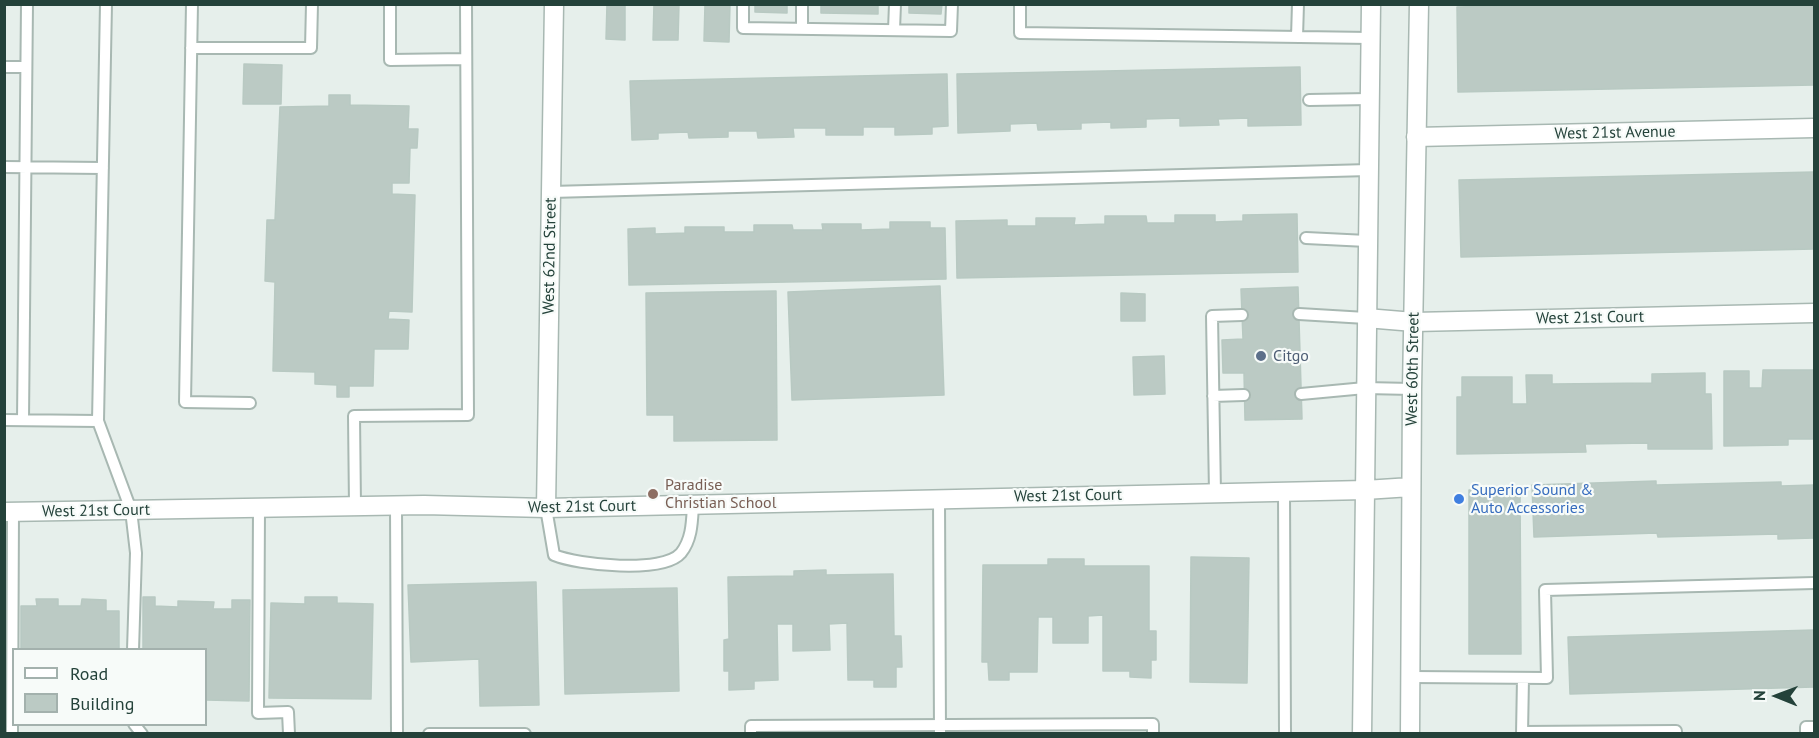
<!DOCTYPE html>
<style>
body{margin:0}
#map{position:relative;width:1819px;height:738px;overflow:hidden;background:#e6efeb;font-family:"PT Sans",sans-serif}
canvas{display:block}
.frame{position:absolute;inset:0;border:6px solid #24423a;pointer-events:none}
.legend{position:absolute;left:12px;top:648px;width:195px;height:78px;box-sizing:border-box;background:#f7fbf9;border:2px solid #a3b1ad;margin:0;padding:8px 10px;list-style:none;font-size:18px;color:#24423a}
.legend li{display:flex;align-items:center;gap:12px;height:30px}
.legend b{width:30px;border:2px solid #a3b1ad}
.north{position:absolute;left:1747px;top:666px;width:60px;height:60px;-webkit-text-stroke:4px #f7fbf9;paint-order:stroke;rotate:271deg;font-size:16px;font-weight:700;line-height:24px;text-align:center;color:#24423a}
.north::after{content:'';display:block;margin:auto;width:21px;height:27px;background:#24423a;clip-path:polygon(50% 0,100% 100%,50% 72%,0 100%)}
</style>
<div id="map">
<canvas width="1819" height="738"></canvas>
<div class="frame"></div>
<ul class="legend">
<li><b style="height:8px;background:#fff"></b>Road</li>
<li><b style="height:16px;background:#bbcac4"></b>Building</li>
</ul>
<div class="north">N</div>
</div>
<script>
const context = document.querySelector('canvas').getContext('2d');
context.lineJoin = 'round';
function paint(path, color) { context.fillStyle = color; context.fill(path, 'evenodd'); }
function trace(path, color, width, dash) { context.strokeStyle = color; context.lineWidth = width; context.lineCap = dash ? 'butt' : 'round'; context.setLineDash(dash || []); context.stroke(path); }
function label(font, color, halo, rows, align = 'center') {
  context.font = font + ' "PT Sans",sans-serif'; context.lineWidth = 4.5; context.setLineDash([]); context.textBaseline = 'middle'; context.strokeStyle = halo; context.fillStyle = color; for (const [text, x, y, turn = 0] of rows) {
    context.save(); context.translate(x, y); context.rotate((+turn || 0) * Math.PI / 180); context.textAlign = isNaN(turn) ? turn : align; if (halo) context.strokeText(text, 0, 0); context.fillText(text, 0, 0); context.restore();
  }
}
const building = new Path2D(`
 M607,4h18v36l-19,-1z
 M654,4h25l-1,36h-25z
 M705,4h25l-1,38 -25,-1z
 M755,4h32v9l-32,-1z
 M821,4h57v10l-57,-1z
 M909,4h33l-1,10 -32,-1z
 M1569,4h245v81l-356,7 -1,-85z
 M244,64l38,1 -1,39h-38z
 M1300,67l1,58 -53,1v-8l-30,1 1,6 -39,1v-8l-34,1v8l-35,1v-6l-30,1v6l-43,1 -1,-7 -27,1v7l-52,2 -1,-59z
 M947,74l1,52 -16,1v7l-37,1v-8h-32v8h-37v-7h-33l1,9 -36,1 -1,-7h-29v6l-39,1 -1,-6 -30,1v6l-26,1 -2,-59z
 M329,95h21v10l59,1 -1,23h10l-1,19h-7l-1,35h-17v11l23,1 -3,117 -23,-1 -1,8 21,1 -1,29h-34l-1,37h-24v11h-12v-12l-22,-1v-12l-42,-1 2,-89 -10,-1 2,-61h8l5,-113 49,-1z
 M1814,172v77l-353,8 -2,-77z
 M1297,214l1,58 -341,6 -1,-57 51,-1v6h29v-8h39l-1,7 31,-1v-8h41l1,7h28v-8h40v7l28,-1v-6z
 M890,222h40v6h15l1,51 -317,6 -1,-56 27,-1v6l30,-1v-6h39v5h30v-7h38l1,5h30l-1,-6h39v6l29,-1z
 M940,286l4,109 -152,5 -4,-108z
 M1298,287l4,132 -57,1 -1,-47h-21l-1,-33 21,-1 -2,-50z
 M776,291l1,149 -103,1v-26h-27l-1,-122z
 M1121,293l24,1v27h-24z
 M1164,356l1,38 -31,1 -1,-38z
 M1763,370h51v69h-26v6l-64,1v-75h25v17h13z
 M1705,373v21h6l1,55h-64v-6l-63,1 1,8 -129,2v-57h5v-20h50v27h15l-1,-29h26v9l100,-1v-9z
 M1656,481v4l125,-3v4l33,-1v53l-36,1v-5l-120,3 -1,-4 -123,4 -2,-52z
 M1469,490h51l1,164h-52z
 M1191,557l58,1 -2,125 -57,-1z
 M1048,559h36v7h65v65h7v29h-5v18l-21,-1v-6h-27v-56l-15,1v27h-35v-26h-15l-1,55h-28v8h-20l-1,-18h-6l1,-97h65z
 M826,570v5l67,-1 1,62h7l1,31h-6v20h-22v-7h-26l-1,-57 -18,1 1,26 -37,1v-27h-16l1,56 -24,1v8l-25,1v-19h-5v-31l5,-1 -1,-62 66,-1v-5z
 M536,582l3,123 -59,1 -1,-47 -68,3 -3,-77z
 M677,588l2,103 -114,3 -2,-104z
 M143,597h12v9l23,1v-6l36,1 -1,7h19v-9h18l-1,101 -43,-1v-50h-63z
 M305,597h32v6l36,1 -2,95 -102,-1 2,-95 34,1z
 M36,599h22v7h23l1,-7 24,1v11h13v39h-98v-44h16z
 M1814,630v57l-244,7 -2,-57z`);
const service = new Path2D(`
 M106,4l-8,417 33,89 5,43 -3,97
 M192,4l-7,398 65,1
 M390,4v56l76,-1
 M743,4v24l208,3 1,-27
 M1020,4v29l350,5
 M802,29v-25
 M894,30l1,-26
 M1297,37l1,-33
 M191,48h120l1,-44
 M4,67h22
 M1309,100l60,-1
 M4,167l99,1
 M551,192l818,-22
 M1306,238l61,3
 M1299,314l67,4
 M1301,394l64,-6 47,1
 M1213,396l31,-1
 M4,420l94,1
 M23,420l4,-416
 M1284,492l1,242
 M1215,493l-3,-177 30,-1
 M939,499l1,235
 M355,506l-1,-90 114,-1 -2,-411
 M396,506l1,228
 M259,508l-1,205 30,-1 1,22
 M546,508l8,47c24,10 109,19 127,-2 11,-14 11,-31 12,-48
 M1412,677l135,1 -2,-88 269,-7
 M134,724l8,10
 M1522,732l154,-1v3
 M12,734l1,-222
 M429,734h96
 M751,734v-8l402,-2v10
 M1522,734l1,-56
 M1806,734v-7h8`);
const minor = new Path2D(`
 M1416,137l398,-9
 M1366,318l48,4 400,-9
 M546,508l8,-504`);
const tertiary = new Path2D(`
 M4,512l420,-7 122,3 819,-18 46,-3
 M1362,734l9,-730
 M1410,734l2,-345 7,-385`);
const markers = [
 [1261,356,6,"#5c6f8a"],
 [653,494,6,"#8d6e63"],
 [1459,499,6,"#3f7fe0"]
];
const streetNames = [
 ["West 21st Avenue",1615,133,-1],
 ["West 62nd Street",550,256,-89],
 ["West 21st Court",1590,318,-1],
 ["West 60th Street",1413,369,-89],
 ["West 21st Court",1068,496,-1],
 ["West 21st Court",582,507,-1],
 ["West 21st Court",96,511,-1]
];
const serviceNames = [
 ["Citgo",1273,356]
];
const educationNames = [
 ["Paradise",665,485],
 ["Christian School",665,503]
];
const shopNames = [
 ["Superior Sound &",1471,490],
 ["Auto Accessories",1471,508]
];
paint(building, '#bbcac4');
trace(building, '#b8c9c2', 1.5);
trace(service, '#a8b8b2', 14);
trace(minor, '#a8b8b2', 21);
trace(tertiary, '#a8b8b2', 21);
trace(service, '#fff', 10);
trace(minor, '#fff', 18);
trace(tertiary, '#fff', 18);
for (const [x, y, r, color] of markers) { const dot = new Path2D(); dot.arc(x, y, r, 0, 2 * Math.PI); context.fillStyle = color; context.fill(dot); trace(dot, '#f7fbf9', 2); }
label('16px', '#24423a', '#f7fbf9', streetNames);
label('16px', '#4e5e75', '#f7fbf9', serviceNames, 'left');
label('16px', '#785e54', '#f7fbf9', educationNames, 'left');
label('16px', '#366cbe', '#f7fbf9', shopNames, 'left');
</script>
